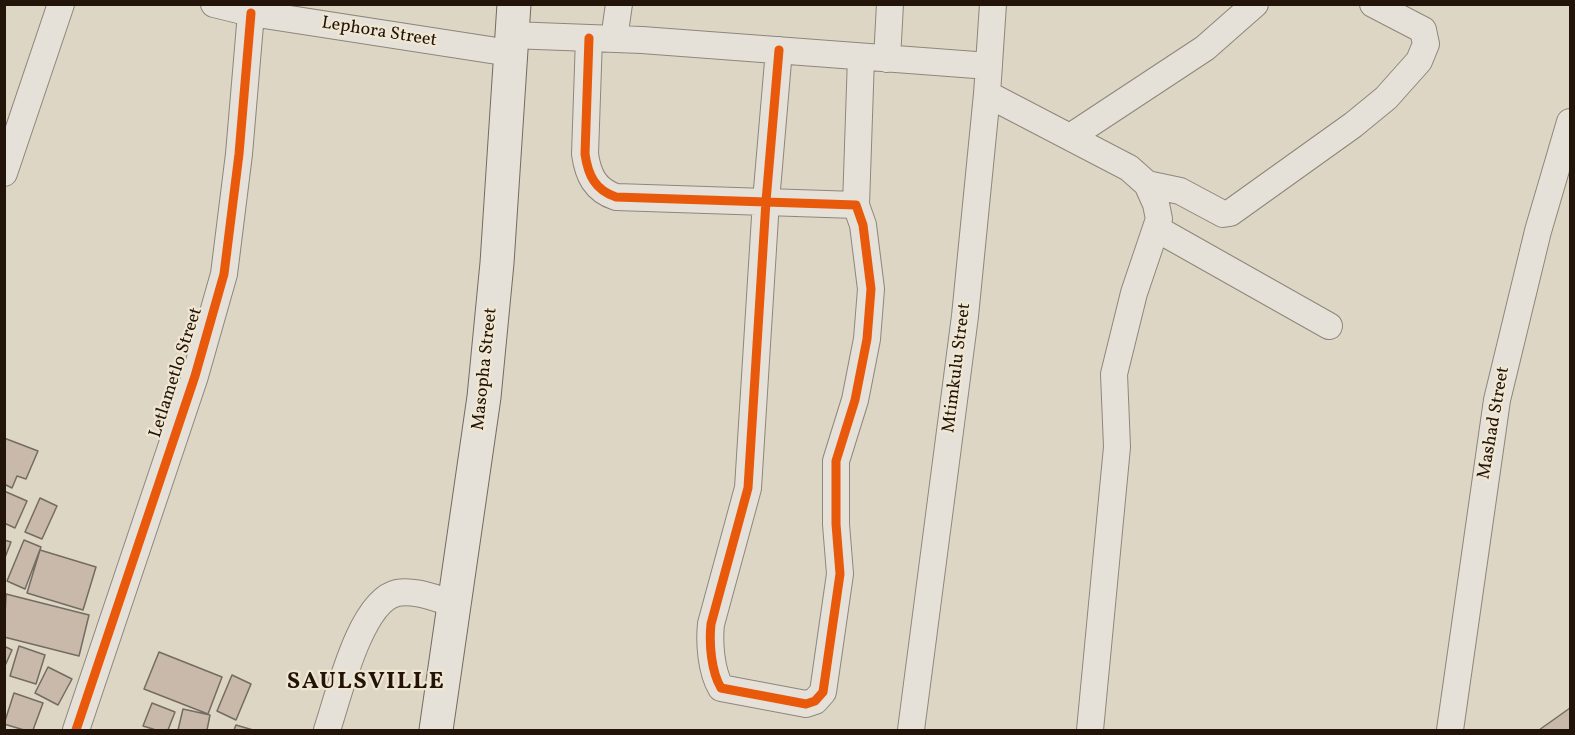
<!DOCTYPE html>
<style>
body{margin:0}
#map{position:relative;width:1575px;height:735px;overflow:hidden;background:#ded6c4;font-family:Vollkorn,serif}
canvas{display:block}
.frame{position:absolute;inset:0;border:6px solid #23140a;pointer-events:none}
</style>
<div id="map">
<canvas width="1575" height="735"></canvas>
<div class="frame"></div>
</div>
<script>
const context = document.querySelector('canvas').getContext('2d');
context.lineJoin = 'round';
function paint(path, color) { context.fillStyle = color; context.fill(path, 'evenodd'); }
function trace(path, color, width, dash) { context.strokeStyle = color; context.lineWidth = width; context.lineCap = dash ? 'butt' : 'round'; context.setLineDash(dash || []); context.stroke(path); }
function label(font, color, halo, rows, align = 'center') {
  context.font = font + ' Vollkorn,serif'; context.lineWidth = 4.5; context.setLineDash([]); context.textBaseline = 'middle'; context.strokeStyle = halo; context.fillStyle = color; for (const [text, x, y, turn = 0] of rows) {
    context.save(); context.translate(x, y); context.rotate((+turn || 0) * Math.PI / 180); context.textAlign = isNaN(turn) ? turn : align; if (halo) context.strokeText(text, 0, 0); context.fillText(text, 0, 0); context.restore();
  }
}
const building = new Path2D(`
 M4,438l34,13 -12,28 -9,-3 -5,12 -8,-4z
 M4,491l23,10 -12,27 -11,-5z
 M40,498l17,8 -15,33 -17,-7z
 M4,540l7,2 -7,18z
 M24,540l17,7 -16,42 -18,-8z
 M40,550l56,17 -13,43 -56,-17z
 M6,594l83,21 -10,41 -75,-19z
 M4,646l8,4 -8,18z
 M19,646l26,9 -9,29 -26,-8z
 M159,652l63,25 -14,37 -64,-25z
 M48,667l24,12 -14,26 -23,-12z
 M232,675l19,9 -15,36 -19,-9z
 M14,693l29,10 -10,27h-9l-20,-6z
 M152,703l23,9 -7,18h-12l-13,-4z
 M1570,708v22h-31z
 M183,709l27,6 -3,15h-29z
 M236,725l17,5h-19z`);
const street = new Path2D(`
 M214,4l37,9 259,40
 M511,35l131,5 347,26
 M589,38l-4,116c3,21 10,36 31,43l240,8 7,20 8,64 -4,50 -12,61 -19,61v63l4,50 -17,118 -8,9 -9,3 -85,-16c-10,-17 -12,-45 -10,-64l37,-136 18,-287 13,-151
 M614,39l5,-35
 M887,59l3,-55
 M987,94l142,74 18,16 9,20 3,15 -25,74 -20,81 3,73 -27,283
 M1070,137l135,-89 50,-44
 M4,173l57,-169
 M1147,184l33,7 43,23 7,-1 123,-88 33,-27 33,-37 7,-17 -3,-14 -50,-26
 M856,205l5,-148
 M1157,229l172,97
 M76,730l119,-354 29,-102 15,-120 12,-141
 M327,730c11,-32 33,-129 70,-137 18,-4 42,7 59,11
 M911,730l54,-414 22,-222 6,-90
 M1450,730l47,-330 41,-169 32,-109`);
const secondary = new Path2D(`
 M436,730l48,-333 13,-134 17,-259`);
const cycleway = new Path2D(`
 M589,38l-4,116c3,21 10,36 31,43l240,8 7,20 8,64 -4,50 -12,61 -19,61v63l4,50 -17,118 -8,9 -9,3 -85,-16c-10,-17 -12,-45 -10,-64l37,-136 18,-287 13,-151
 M76,730l119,-354 29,-102 15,-120 12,-141`);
const streetNames = [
 ["Lephora Street",379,33,9],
 ["Mtimkulu Street",958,368,-83],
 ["Masopha Street",486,369,-84],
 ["Letlametlo Street",177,373,-72],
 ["Mashad Street",1495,423,-80]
];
const districtNames = [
 ["SAULSVILLE",366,684]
];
paint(building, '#c9b9ab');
trace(building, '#736c62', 1.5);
trace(street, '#8d867b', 28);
trace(secondary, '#736c62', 35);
trace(street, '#e5e1d8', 26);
trace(secondary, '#e5e1d8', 33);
trace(cycleway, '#e8590c', 9);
label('18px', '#23140a', '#f0e7d2', streetNames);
context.letterSpacing = '1.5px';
label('bold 24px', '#23140a', '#f0e7d2', districtNames);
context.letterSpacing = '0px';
</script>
